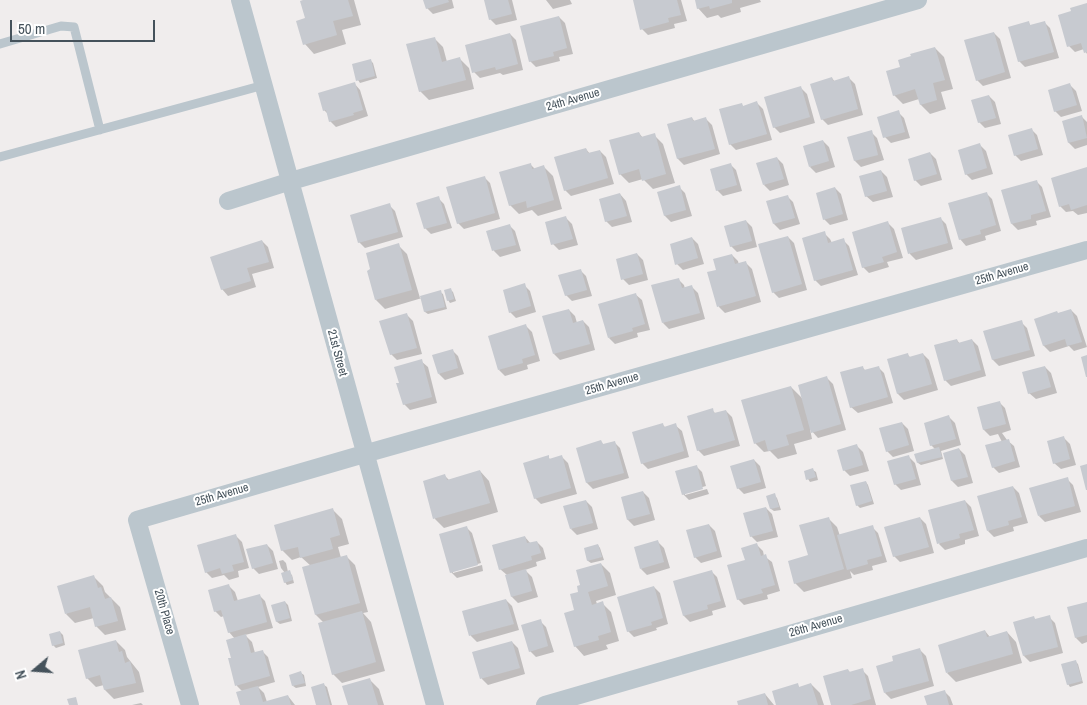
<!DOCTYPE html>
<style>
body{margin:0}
#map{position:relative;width:1087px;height:705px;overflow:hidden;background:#f0eded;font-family:"Archivo Narrow",sans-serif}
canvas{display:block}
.north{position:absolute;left:10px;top:645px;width:50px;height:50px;-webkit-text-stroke:4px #fff;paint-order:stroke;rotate:252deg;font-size:14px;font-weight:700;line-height:20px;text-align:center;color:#45525b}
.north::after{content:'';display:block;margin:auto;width:18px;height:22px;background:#45525b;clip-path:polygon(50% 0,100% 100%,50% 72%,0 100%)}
.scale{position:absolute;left:10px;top:20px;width:145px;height:22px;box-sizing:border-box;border:2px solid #45525b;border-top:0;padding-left:6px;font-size:15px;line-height:18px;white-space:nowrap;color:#45525b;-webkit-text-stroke:4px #fff;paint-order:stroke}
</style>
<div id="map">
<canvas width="1087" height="705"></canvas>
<div class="north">N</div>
<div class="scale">50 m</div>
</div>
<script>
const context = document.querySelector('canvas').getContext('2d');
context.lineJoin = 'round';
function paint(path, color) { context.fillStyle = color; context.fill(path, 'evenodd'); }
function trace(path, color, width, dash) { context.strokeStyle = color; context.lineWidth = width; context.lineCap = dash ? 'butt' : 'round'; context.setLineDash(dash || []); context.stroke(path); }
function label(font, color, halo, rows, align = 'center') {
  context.font = font + ' "Archivo Narrow",sans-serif'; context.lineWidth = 4; context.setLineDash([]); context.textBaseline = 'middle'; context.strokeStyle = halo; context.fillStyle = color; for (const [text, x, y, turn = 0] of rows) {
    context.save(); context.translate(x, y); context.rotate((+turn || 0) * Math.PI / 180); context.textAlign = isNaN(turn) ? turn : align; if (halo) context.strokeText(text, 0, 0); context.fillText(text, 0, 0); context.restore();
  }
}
const shadow = new Path2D(`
 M308,0h46l7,25 -19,5 4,14 -32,10 -9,-10z
 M424,0h28l2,8 -21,6 -6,-6z
 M485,0h27l5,20 -21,5 -6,-6z
 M546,0h24l2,4 -19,5z
 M634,0h47l6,21 -13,3 1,4 -27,7 -6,-6z
 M696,0h64l1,2 -21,6 1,4 -20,6 -3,-3 -11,3 -9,-10z
 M1087,5v49l-3,-5 -9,3 -6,-6z
 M559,17l6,6 8,31 -14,3 1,4 -24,6 -6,-6z
 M1044,22l6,6 9,30 -34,9 -6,-6 10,-38 2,3z
 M994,33l6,6 11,39 -28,8 -6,-6z
 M510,34l6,6 7,30 -20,5 -3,-2 -20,5 -6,-6z
 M434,38l9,9 4,15 13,-3 9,9 5,21 -45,11 -9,-9z
 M935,48l9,9 9,32 -12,3 5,17 -16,5 -9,-9 -2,-6 -16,5 -9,-9 8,-27z
 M370,60l3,3 4,15 -17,5 -2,-3z
 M832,78l3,4 14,-4 6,6 8,31 -35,10 -6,-6z
 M354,83l6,7 8,26 -32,11 -6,-6 -2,-7 -4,-4z
 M1070,85l6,6 6,20 -21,6 -6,-6z
 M801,88l6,6 8,29 -35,10 -6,-6z
 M989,96l6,6 6,22 -16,4 -6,-6z
 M757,103l6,6 9,31 -36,10 -6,-6 11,-40 3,3z
 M898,112l6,6 6,20 -19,5 -6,-6z
 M1082,117l5,5v23l-12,4 -6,-6 -5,-21z
 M692,118l3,4 11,-3 6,6 8,29 -36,11 -6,-6 -10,-34z
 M1031,129l6,6 6,20 -22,6 -6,-6z
 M871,132l6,6 7,22 -23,7 -6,-6 -6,-23z
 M639,133l4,5 11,-3 9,9 12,39 -22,6 -10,-10 -14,4 -9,-9z
 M823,141l6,6 6,20 -19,6 -6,-6z
 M980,145l6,6 7,23 -21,6 -6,-6z
 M586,149l4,5 10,-3 6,6 8,27 -43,12 -6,-6z
 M930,153l6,6 6,21 -21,6 -6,-6z
 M777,158l6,6 6,21 -19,6 -6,-6z
 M530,164l5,5 9,-2 9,9 9,33 -24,7 -6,-6 -13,4 -9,-9z
 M730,164l6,6 6,21 -19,5 -6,-6z
 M1087,169v44l-9,2 -5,-4 -7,1 -6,-6z
 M881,171l6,6 6,20 -20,5 -7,-6z
 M484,177l6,6 10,36 -36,10 -6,-6z
 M1036,181l6,6 9,30 -15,4 1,4 -19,5 -6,-6 -9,-33z
 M679,187l6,6 7,23 -21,6 -6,-6 -7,-23z
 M835,188l6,6 7,26 -18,5 -6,-6z
 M986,193l6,6 9,32 -16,5 1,4 -20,6 -6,-7z
 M620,194l6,7 6,21 -20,5 -6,-6z
 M787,196l6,6 7,22 -20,6 -6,-6 -6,-22z
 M438,198l6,6 8,24 -21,6 -6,-6z
 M389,205l6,6 8,26 -38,11 -6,-6z
 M566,218l6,6 6,21 -19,5 -6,-6z
 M940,218l6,6 7,25 -37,11 -6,-6 -8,-25z
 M746,221l6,6 5,20 -20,5 -6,-6z
 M888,223l6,6 9,29 -16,4 2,5 -20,6 -6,-6z
 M509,225l6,6 6,20 -21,6 -6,-6 -6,-20z
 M824,233l6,6 2,4 11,-3 6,6 9,29 -37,11 -6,-6z
 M788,237l6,6 13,47 -28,8 -6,-6z
 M692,238l6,6 6,20 -21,6 -6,-6z
 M262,241l6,6 6,21 -22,6 4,13 -28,9 -6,-7z
 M398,245l9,9 13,44 20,-6 3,2 4,15 -19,5 -3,-2 -3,-14 -37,11 -9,-9z
 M637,254l6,6 5,20 -19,5 -6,-6z
 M732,255l6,6 1,4 7,-2 6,6 9,33 -36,11 -6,-6 -10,-34 9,-3z
 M580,270l6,6 6,20 -20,5 -6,-6z
 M678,279l6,6 1,4 7,-2 6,6 7,26 -36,10 -6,-6z
 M524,285l6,6 6,21 -20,6 -6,-6z
 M450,289l3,3 3,9 -6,2 -2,-3z
 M635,294l7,6 8,30 -13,3 1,4 -23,7 -6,-6z
 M569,310l6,6 2,7 6,-2 6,6 6,23 -35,10 -6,-6z
 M1071,310l6,6 10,31 -13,4 -5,-5 -19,6 -6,-6 -8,-27z
 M407,315l6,6 9,33 -25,6 -6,-6z
 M1021,322l6,6 8,28 -36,10 -6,-6 -8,-28z
 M526,326l6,6 8,29 -13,4 1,4 -23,7 -6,-6z
 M957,340l3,4 12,-4 6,6 8,30 -35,10 -6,-6z
 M452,350l6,6 6,18 -19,6 -6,-6z
 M923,354l6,6 9,30 -34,10 -6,-6 -9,-34 19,-5 3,3z
 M421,361l7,6 9,36 -27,7 -6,-6 -4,-20z
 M862,367l4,4 12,-4 6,6 9,30 -35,10 -7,-6z
 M1045,367l6,6 6,20 -21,6 -7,-6z
 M827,378l6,6 13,46 -28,8 -8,-9 2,10 -18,5 3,10 -19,5 -8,-8 -6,1 -9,-9 36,-56 12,12z
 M999,402l6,6 6,22 -9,3 5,7 7,6 6,21 -21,6 -6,-6 9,-25 -4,-8 -8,2 -6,-6 -6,-22z
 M712,410l4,4 10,-3 6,6 8,29 -36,10 -6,-6z
 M949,417l6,6 6,22 -20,6 2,8 -22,6 -3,-2 -2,-9 19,-5 -4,-4z
 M902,423l6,6 6,22 -21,6 -6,-6z
 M663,425l3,3 9,-3 7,6 7,26 -41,12 -6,-6z
 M1064,438l6,6 6,21 -15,4 -7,-6z
 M601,442l3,3 10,-3 6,6 9,30 -36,11 -6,-6 -10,-34z
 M857,446l6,6 6,19 -19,5 -6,-6z
 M959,449l6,6 8,28 -15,4 -6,-6 -7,-27z
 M548,457l3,3 11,-3 6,6 9,31 -36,10 -6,-6z
 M909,457l6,6 6,22 -20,5 -6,-6z
 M754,460l6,6 6,22 -22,6 -6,-6z
 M696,466l6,6 4,14 -21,6v3l22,-6 2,5 -20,6 -6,-6z
 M813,470l3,2 2,8 -8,2 -2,-3z
 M480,471l9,10 9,31 -54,16 -9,-9 -11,-37 21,-6 4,4z
 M1067,479l6,6 8,27 -36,10 -6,-6z
 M866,482l2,3 6,19 -14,4 -3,-3z
 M1013,487l6,6 9,30 -15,4 1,4 -20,6 -6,-6z
 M643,492l6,6 6,22 -21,6 -6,-6 -6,-22z
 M774,495l3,3 4,12 -7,1 -3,-2 -3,-12z
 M586,501l6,6 6,22 -21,6 -6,-6z
 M965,501l6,6 8,29 -14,4v4l-20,6 -6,-6z
 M766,508l6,6 6,23 -21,5 -6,-6z
 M333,510l9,9 7,25 -11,3 3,11 5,-2 9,9 13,47 -5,1 8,9 14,49 -43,12 -9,-9 -9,-51 -8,-8 -5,-49 -10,-9 -9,3 -10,-10z
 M828,518l9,9 3,9 32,-9 6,6 9,29 -15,4 1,4 -19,5 -4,-4 2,7 -48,14 -9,-9z
 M920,518l6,6 8,29 -34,9 -6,-6z
 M709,525l6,6 7,26 -21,6 -6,-6z
 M466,527l6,6 9,30 -28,8v2l29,-8 1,6 -26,7 -6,-6z
 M236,536l6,6 7,26 -11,3 1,6 -10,3 -5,-5 -12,3 -6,-6z
 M525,537l6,7 6,-2 6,6 3,11 -10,3 1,4 -12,4 7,7 6,20 -20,6 -6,-6 -5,-22 -7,-6z
 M658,542l6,6 6,20 -23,7 -6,-6z
 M267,545l6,6 5,18 -19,5 -6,-6z
 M598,545l2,3 4,12 -13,3 -3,-2 -3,-12z
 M757,545l6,6 1,5 8,6 8,29 -13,4 1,4 -24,6 -6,-6 9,-38z
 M283,560l3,3 2,9 4,3 2,8 -7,2 -2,-3v-9l-4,-5 -2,-7z
 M601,564l9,9 6,22 -20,6 1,3 5,-1 9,9 8,29 -13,4 2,4 -24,7 -9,-10 1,-35 4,-19z
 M711,571l6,6 9,30 -14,4 1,4 -23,7 -6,-6 -10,-34z
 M94,577l9,9 2,6 15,15 6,23 -21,5 -9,-9 -2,-8 -19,5 -9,-9z
 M229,586l6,6 3,9 21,-6 6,6 8,27 -28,7 7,7 3,11 7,-2 6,6 7,25 -17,5 6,6 3,9 21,-6 7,9h-54l2,-13 -6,-6 -5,-27 3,-20 -6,-7 -5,-16 -3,1 -6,-6z
 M654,587l6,6 8,31 -12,4 1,2 -23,7 -6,-6z
 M506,600l6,6 7,24 -42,12 -6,-6 -7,-24z
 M285,602l3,3 4,16 -12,3 -3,-2 -4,-16z
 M1087,603v39l-5,2 -6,-6z
 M1049,617l6,6 8,30 -33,9 -6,-6 10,-38 2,2z
 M540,621l6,6 8,25 -18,5 -6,-6z
 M985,631l5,6 17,-5 9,10 6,21 -66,19 -9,-9z
 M60,632l3,3 2,10 -9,3 -3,-3z
 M116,641l9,9 2,7 12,15 5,20 -30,7 -9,-9 -1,-5 -8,2 -9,-9z
 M512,642l6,6 7,26 -37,11 -6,-6 -8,-26z
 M920,650l6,6 8,30 -43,13 -6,-6 10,-31z
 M1075,661l3,3 5,19 -13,4 -2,-3z
 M848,670l3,3 11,-3 6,6 8,29h-44z
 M301,673l3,2 2,11 -10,2 -3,-2z
 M370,680l9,9 5,16h-35z
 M797,684l3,4 11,-4 9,9 4,12h-46z
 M324,685l3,2 5,18h-14z
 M944,691l6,6 3,8h-25z
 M765,694l9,11h-35z
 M141,703l2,2h-11z`);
const building = new Path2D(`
 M303,0h45l5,16 -20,5 4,14 -34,10 -7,-24 9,-3 -5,-17z
 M423,0h25l1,2 -23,7z
 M484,0h24l4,14 -23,6z
 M633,0h44l4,15 -13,3 1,4 -29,8z
 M695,0h37v3l-22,6 -1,-3 -12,3z
 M1087,3v49l-3,1 -3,-10 -14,4 -9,-32 13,-4 -1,-3z
 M559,16l8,32 -14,4 1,4 -25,6 -9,-36z
 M1029,21l1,4 15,-4 9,31 -36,10 -10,-35z
 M994,32l11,40 -29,9 -12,-41z
 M510,33l8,31 -22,6 -1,-3 -23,6 -7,-28z
 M435,37l7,25 18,-5 6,23 -47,12 -13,-48z
 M935,47l10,33 -12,3 4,17 -17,5 -5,-16 -22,7 -7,-25 14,-4 -2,-7 13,-4 -1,-2z
 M371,59l4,17 -19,5 -4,-17z
 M849,76l9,33 -37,11 -11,-36 22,-7 1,4z
 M355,82l8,28 -10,3 1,2 -25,7 -3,-12 -3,1 -5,-18z
 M1070,83l7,22 -23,7 -6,-22z
 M801,86l9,31 -37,11 -9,-31z
 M989,95l7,23 -18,5 -7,-23z
 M757,101l10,33 -38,11 -10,-36 23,-6 1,3z
 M899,110l6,22 -22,6 -6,-21z
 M1082,115l5,23 -19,5 -6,-22z
 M692,117l1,4 13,-4 9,32 -38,10 -10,-35z
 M1032,128l6,21 -24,7 -6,-21z
 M872,130l6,25 -24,6 -7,-24z
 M639,132l2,5 14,-4 11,41 -24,7 -3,-12 -20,6 -10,-35z
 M823,140l6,21 -20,6 -6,-21z
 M980,143l7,25 -22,7 -7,-25z
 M586,148l2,5 12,-3 8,28 -44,13 -10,-34z
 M930,152l7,22 -23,7 -6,-22z
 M777,157l7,22 -21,6 -7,-22z
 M531,163l1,6 12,-4 10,35 -27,8 -1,-7 -17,5 -10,-34z
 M731,163l6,22 -21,6 -6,-22z
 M1087,167v38l-16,5 -2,-6 -10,3 -8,-29z
 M881,170l6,21 -22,6 -6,-21z
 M485,176l10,37 -38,11 -11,-37z
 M1037,180l9,31 -15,4v4l-20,5 -10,-34z
 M680,185l6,25 -22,6 -7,-24z
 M835,187l8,27 -20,6 -7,-27z
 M987,192l9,33 -16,5 1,4 -22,6 -11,-37z
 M620,193l7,23 -22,6 -6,-23z
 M788,195l7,23 -22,6 -7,-23z
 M439,196l8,27 -23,6 -8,-26z
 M390,203l8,29 -40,11 -8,-28z
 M566,216l7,23 -22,6 -6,-23z
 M941,217l7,26 -40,11 -7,-26z
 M746,220l6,21 -22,6 -6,-21z
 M888,221l9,31 -15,5 2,5 -22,6 -10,-36z
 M510,224l6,21 -24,6 -6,-20z
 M825,231l3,12 16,-5 9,32 -39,11 -12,-43z
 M788,236l14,48 -30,9 -14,-49z
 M692,237l6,21 -23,7 -5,-21z
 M262,240l7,22 -22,6 4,13 -30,9 -11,-33z
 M399,243l13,47 -37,10 -8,-29 3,-2 -4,-16z
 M637,253l6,21 -22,6 -5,-21z
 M732,254l3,10 11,-3 10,35 -39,11 -10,-35 9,-2 -3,-11z
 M581,269l6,21 -22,6 -7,-21z
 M679,278l3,10 10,-3 8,28 -38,10 -11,-38z
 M525,283l6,23 -22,7 -6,-23z
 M451,288l3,11 -7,2 -3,-11z
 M441,290l4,17 -21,5 -4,-16z
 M636,293l9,31 -13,4 1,3 -25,7 -10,-34z
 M569,309l4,14 10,-3 7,24 -37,10 -11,-38z
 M1071,309l11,33 -15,4 -2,-7 -22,7 -9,-27 23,-8 1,2z
 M407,313l10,35 -27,7 -11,-34z
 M1022,320l8,30 -38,10 -9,-29z
 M526,324l9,31 -13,4 1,4 -25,7 -10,-34z
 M957,339l1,4 14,-4 9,31 -37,11 -10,-36z
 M453,349l5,19 -20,6 -6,-19z
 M908,353l1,4 14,-4 9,31 -35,10 -10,-35z
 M1087,355v22h-1l-5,-20z
 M422,359l10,38 -29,8 -7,-22h3l-5,-16z
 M863,366l1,4 15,-4 9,31 -38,11 -10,-36z
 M1045,366l6,21 -23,7 -6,-22z
 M827,376l14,48 -30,9 -13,-48z
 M791,386l13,44 -18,5 3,10 -21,6 -3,-11 -11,4 -13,-44z
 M1000,401l6,23 -23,6 -6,-23z
 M713,408l1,5 12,-3 9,30 -38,11 -10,-35z
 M949,415l7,24 -26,7 -6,-23z
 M902,422l7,23 -23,7 -7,-24z
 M663,423l1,4 12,-4 8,28 -43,13 -9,-32z
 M1064,436l6,23 -17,5 -6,-23z
 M1009,439l6,22 -23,7 -7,-23z
 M601,440l2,4 12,-3 9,32 -38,10 -10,-35z
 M857,444l6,21 -20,6 -6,-21z
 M939,447l3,10 -25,6 -3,-9z
 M959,448l9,29 -17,4 -8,-28z
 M549,455v4l13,-4 9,33 -37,11 -11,-36z
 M909,455l7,24 -22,6 -7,-24z
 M754,459l7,23 -24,7 -7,-23z
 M1087,464v26h-1l-6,-24z
 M697,465l6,24 -21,6 -7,-24z
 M813,468l3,9 -10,3 -2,-9z
 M480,470l10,33 -57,16 -10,-38 22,-7 2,6z
 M1068,477l7,29 -37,10 -9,-28z
 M866,481l6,20 -16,5 -6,-21z
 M1013,486l9,31 -14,4 1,4 -22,6 -10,-35z
 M643,491l7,23 -23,6 -6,-23z
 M775,493l4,14 -9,2 -4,-13z
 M586,500l7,23 -23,6 -7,-23z
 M965,500l9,30 -15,4 1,4 -23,6 -9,-34z
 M766,507l7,24 -23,6 -7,-24z
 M333,508l7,27 -10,3 3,11 -33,9 -2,-11 -17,4 -7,-26z
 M829,517l15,52 -50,15 -6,-23 20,-6 -9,-30z
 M920,517l9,30 -36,10 -9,-30z
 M709,524l8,27 -23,7 -8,-28z
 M873,525l9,31 -15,4 1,4 -21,6 -10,-35z
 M467,526l11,39 -28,8 -11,-39z
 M236,534l8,28 -12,3 2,6 -12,3 -2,-6 -15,5 -8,-28z
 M525,536l2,7 10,-2 4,12 -10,3 1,4 -33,10 -7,-25z
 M658,540l6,22 -24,7 -6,-22z
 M757,543l4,13 5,-2 9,31 -14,4 2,4 -26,7 -10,-35 18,-5 -4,-12z
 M267,544l6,19 -21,6 -6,-20z
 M598,544l4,13 -15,4 -3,-13z
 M347,555l13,48 -45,12 -13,-48z
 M601,563l7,23 -20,6 4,13 11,-4 8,31 -13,4 1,4 -25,7 -10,-34 10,-3 -4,-16 8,-2 -1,-6 3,-1 -4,-15z
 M526,569l6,22 -21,6 -6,-22z
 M290,570l3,10 -9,3 -3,-10z
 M712,570l9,31 -14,4 1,4 -25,7 -10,-35z
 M94,575l4,13 3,-1 4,12 6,-2 7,24 -23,6 -5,-20 -25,7 -8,-28z
 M229,584l5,17 26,-7 7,28 -39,11 -7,-23 -7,2 -6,-22z
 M654,586l9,32 -12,4 1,3 -25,7 -10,-35z
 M506,599l8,25 -45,12 -7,-25z
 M285,601l5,17 -14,4 -5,-17z
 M1087,602v33l-12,3 -8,-31z
 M362,611l14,51 -44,13 -14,-52z
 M1050,615l8,32 -35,9 -10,-34 21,-6 1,3z
 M541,619l7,27 -19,6 -8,-27z
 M985,630l2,7 20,-6 6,23 -67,19 -8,-28z
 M60,631l3,12 -11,3 -3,-12z
 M246,634l5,19 12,-3 7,26 -35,10 -7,-28h3l-5,-18z
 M116,640l3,12 3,-1 3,12 5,-2 6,22 -32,7 -4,-15 -14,4 -8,-29z
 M512,641l8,27 -40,11 -8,-27z
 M920,648l9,33 -45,12 -8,-27 17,-5 -1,-5z
 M1076,660l6,21 -15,4 -6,-21z
 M863,668l8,31 -20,6h-20l-8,-29 25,-7 1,3z
 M301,671l4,12 -13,3 -3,-11z
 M370,678l8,27h-30l-6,-19z
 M324,683l6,22h-14l-5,-18z
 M798,683l1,4 12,-4 7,22h-42l-4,-14z
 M258,686l5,16 25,-7 3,10h-51l-4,-13z
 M945,690l4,15h-22l-3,-9z
 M765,693l3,12h-30l-1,-4z
 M76,697l2,8h-9l-2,-6z`);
const service = new Path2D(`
 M0,44l61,-18 13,1 26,103
 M0,157l264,-72`);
const minor = new Path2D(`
 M240,0l195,705
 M228,201l63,-20 627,-181
 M190,705l-53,-185 227,-66 723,-204
 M545,705l542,-157`);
const streetNames = [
 ["24th Avenue",573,100,-16],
 ["25th Avenue",1002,274,-16],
 ["21st Street",337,353,75],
 ["25th Avenue",612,384,-16],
 ["25th Avenue",222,495,-16],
 ["20th Place",164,612,74],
 ["26th Avenue",816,626,-16]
];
paint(shadow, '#0003');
paint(building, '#c7cad0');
trace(service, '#bbc6cd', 9);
trace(minor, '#bbc6cd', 18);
label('12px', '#45525b', '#fff', streetNames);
</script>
